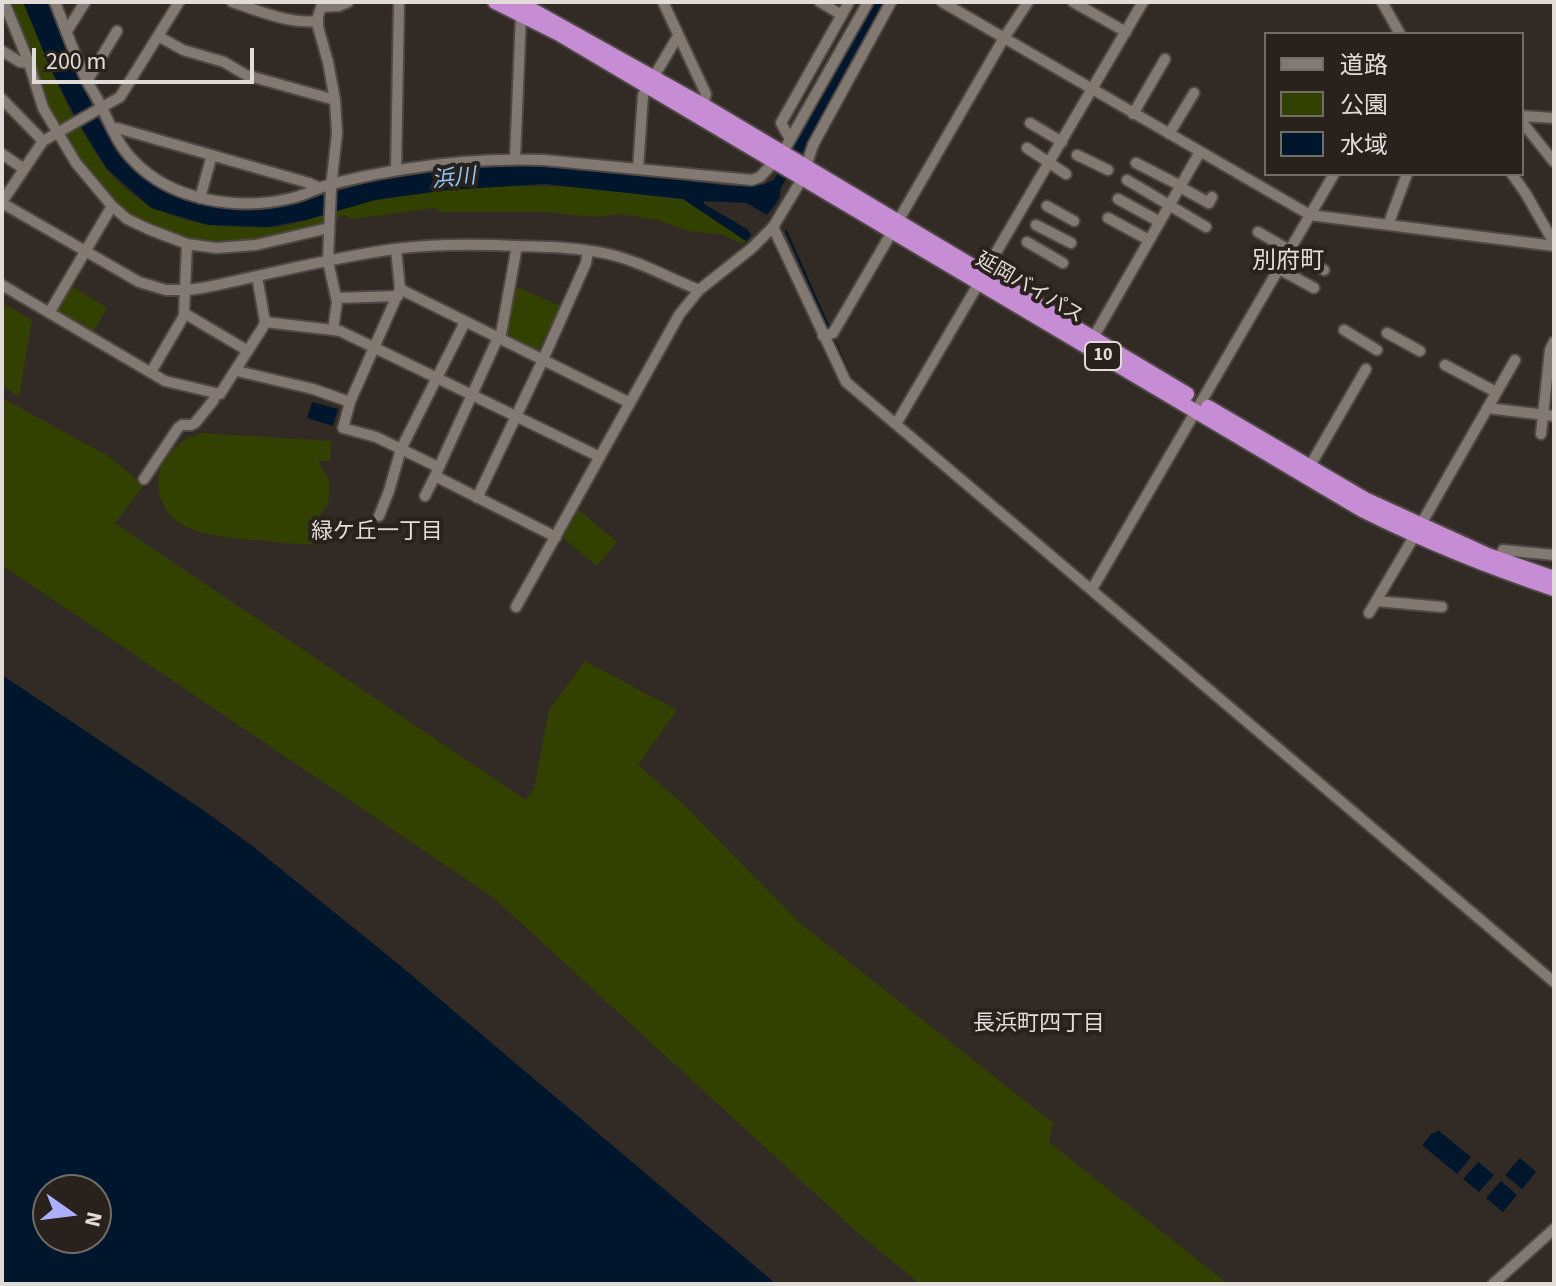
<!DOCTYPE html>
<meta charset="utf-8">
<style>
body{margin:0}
#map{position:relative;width:1556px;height:1286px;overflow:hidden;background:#322b25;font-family:"Source Sans 3","Noto Sans JP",sans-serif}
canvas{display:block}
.frame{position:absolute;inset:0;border:4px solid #e1dcd8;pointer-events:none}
.legend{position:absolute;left:1264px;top:32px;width:260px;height:144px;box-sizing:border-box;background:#28211c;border:2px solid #726c67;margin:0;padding:10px 14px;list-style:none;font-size:24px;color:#e1dcd8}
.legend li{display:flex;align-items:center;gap:16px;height:40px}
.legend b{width:40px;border:2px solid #726c67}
.north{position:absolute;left:32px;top:1174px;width:80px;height:80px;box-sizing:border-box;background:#28211c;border:2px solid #726c67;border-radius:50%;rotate:104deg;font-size:22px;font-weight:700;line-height:32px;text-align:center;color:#e1dcd8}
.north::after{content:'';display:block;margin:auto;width:28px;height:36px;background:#acaffb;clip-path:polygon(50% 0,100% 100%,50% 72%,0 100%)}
.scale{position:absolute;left:32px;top:48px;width:222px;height:36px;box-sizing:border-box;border:4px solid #e1dcd8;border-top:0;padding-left:10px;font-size:24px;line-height:28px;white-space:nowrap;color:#e1dcd8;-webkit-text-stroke:6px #28211c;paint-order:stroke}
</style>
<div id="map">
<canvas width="1556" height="1286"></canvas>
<div class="frame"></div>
<ul class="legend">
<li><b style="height:10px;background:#827972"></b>道路</li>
<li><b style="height:22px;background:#324100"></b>公園</li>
<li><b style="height:22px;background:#00162d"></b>水域</li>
</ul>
<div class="north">N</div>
<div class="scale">200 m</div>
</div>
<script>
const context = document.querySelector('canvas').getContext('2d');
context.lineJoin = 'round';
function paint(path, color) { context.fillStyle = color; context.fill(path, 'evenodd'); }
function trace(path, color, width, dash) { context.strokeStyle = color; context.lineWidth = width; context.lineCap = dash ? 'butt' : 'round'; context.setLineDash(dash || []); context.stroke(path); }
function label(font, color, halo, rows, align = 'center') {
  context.font = font + ' "Source Sans 3","Noto Sans JP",sans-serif'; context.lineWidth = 8; context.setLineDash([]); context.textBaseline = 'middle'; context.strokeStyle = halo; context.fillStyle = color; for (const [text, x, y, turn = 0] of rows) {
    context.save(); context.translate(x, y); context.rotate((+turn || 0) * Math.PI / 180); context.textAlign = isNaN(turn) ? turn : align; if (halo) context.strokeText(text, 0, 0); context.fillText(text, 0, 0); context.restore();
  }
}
const green = new Path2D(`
 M7,2h16l29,70 21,45 -17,10 -10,-21z
 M79,124c13,24 26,48 47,65 34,28 72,37 115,38 12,1 25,1 37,0 16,-2 32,-8 48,-13v6l-4,6 -67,15 -35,4 -32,-5 -58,-23 -16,-13 -30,-38 -19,-29 2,-4z
 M514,186l66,1 103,12 63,42 -4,3 -18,-9 -35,-4 -35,-12 -35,-5 -23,3 -54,-5h-100l-8,-4 -82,11 -7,-4 -9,3v-6c54,-21 121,-24 178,-26z
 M70,285l37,23 -14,24 -38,-23z
 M515,286l45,20 -23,48 -31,-15z
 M2,303l30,17 -13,77 -17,-12z
 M2,398l106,58 36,29 -29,38 411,277 8,-12 15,-78 36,-49 92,49 -39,55 45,39 117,119 253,200 -4,19 179,142h-308l-63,-52 -363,-334 -492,-333z
 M203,433l128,8 -1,20h-12l11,19 1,11 -2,13 -11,16v25c-21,-1 -41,-3 -62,-5 -34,-3 -90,-5 -96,-49 -1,-8 -1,-16 2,-24 8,-16 23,-31 42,-34z
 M579,510l38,32 -20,24 -34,-28z`);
const water = new Path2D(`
 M23,2h24l49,113 28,44 16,17 33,20 18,6 63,6 32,-3 85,-23 56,-9 47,-5 54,-2 70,4 132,16 32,-1 12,-5 53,-102 43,-76h14l-76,142 -27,43 -2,12 -12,16 -20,-12 -43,-2v3l43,25 4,6 -5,6 -63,-42 -138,-15 -98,6 -72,10 -69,20 -38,7 -60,-2 -57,-17 -44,-39 -28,-45 -27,-52z
 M312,402l26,7 -5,17 -26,-8z
 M2,675l201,135 48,35 151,122 374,317h-774zM48,1190h48v48h-48z
 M1438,1130l33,27 -14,17 -35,-29 10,-12 2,1z
 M1520,1158l16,14 -14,17 -17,-14z
 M1478,1162l16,13 -15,17 -16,-13z
 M1501,1181l16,14 -14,17 -17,-14z`);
const stream = new Path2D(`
 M786,231l43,97
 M834,340l16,36
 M860,386l37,32`);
const minor = new Path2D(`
 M4,2l25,61 14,45 33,55 36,43 15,13 21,10 39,15 29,4 40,-3 73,-17
 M55,2c10,26 20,54 32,79 5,9 11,18 15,27 9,18 16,37 31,52 38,41 106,51 159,38 14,-3 26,-11 40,-14 22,-6 44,-10 66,-14 48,-8 97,-12 146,-10l208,20 8,-3 23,-25 85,-150
 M232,2c27,9 57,22 86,19
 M323,2l-5,14v11l10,35 7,38 2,33 -6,54 -3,74 9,41 -4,28 7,1 260,126
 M663,2l43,92 -3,11
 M820,2l22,13
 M942,2l368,213 244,31
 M1073,2l53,30
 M1382,2l18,32
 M321,7l18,-1 9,-4
 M67,31l18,-29
 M158,36l25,14 41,12 22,13 89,25
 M2,51l18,11 9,1
 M87,81l30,-50
 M2,99l41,42
 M1133,114l32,-55
 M1522,118l1,-2 31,2
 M1522,122l32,40
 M1030,123l32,19
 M113,130l4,-2 192,55 11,5
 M1169,134l25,-41
 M790,139l-9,-16 68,-121
 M1027,148l39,26
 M2,154l22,15
 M1077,155l31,15
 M515,159l6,-144
 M1136,163l45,23
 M638,169l5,-74 35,-59
 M396,170l3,-168
 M1512,174l14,20 28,49
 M1127,180l79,47
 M1180,187l29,16 3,-6
 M200,198l12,-43
 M1118,199l42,23
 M2,202l41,-61 77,-44 59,-95
 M2,203l137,79 27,8h22l14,-2c64,-13 127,-30 192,-39 41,-5 81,-5 122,-3 31,1 62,1 92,8 31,7 61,24 91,36
 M1047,206l27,15
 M1108,218l41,22
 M898,221l106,-183 24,-36
 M1036,225l35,18
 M1388,225l19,-51
 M773,227l73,155 708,600
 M1258,232l66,38
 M1027,242l36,21
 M187,244l-3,69 64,38
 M517,246l-16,88 -5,8 -61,134 121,61
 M396,249l4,40 -50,113 -7,26 33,9 62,30
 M1279,269l35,19
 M984,273l159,-271
 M2,285l163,96 55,13 43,-67 2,-5 -8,-46
 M400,289l230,114
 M336,298l62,-2
 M49,313l63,-107
 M265,322l68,8
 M1344,330l33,20
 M1387,333l33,18
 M823,336l10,-3 59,-101
 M1093,338l107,-186
 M1445,365l51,27
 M237,371l76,18 37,13
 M151,372l34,-58
 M1487,408l67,8
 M896,424l83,-141
 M1541,434l9,-84 4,-8
 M1310,466l56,-97
 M144,479l34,-51 4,-3h9l4,-2 18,-22 3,-8
 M425,496l10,-20
 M477,498l64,-134 45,-101 2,-12
 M379,516l10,-25 12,-42 64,-127
 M1420,526l95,-166
 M1497,564l6,-14 51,5
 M1092,589l242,-415
 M1376,601l66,6
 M516,607l163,-292 20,-25 53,-42 21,-21 29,-48 11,-34 78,-143
 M1369,613l46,-78
 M1493,1284l61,-55`);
const highway = new Path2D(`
 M495,2l64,32 803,476c62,31 126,57 192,79
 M518,2l185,103 484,289
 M1208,407l157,92 123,56 66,23`);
const shields = [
 [1103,356,36]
];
const shieldNames = [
 ["10",1103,356]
];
const streetNames = [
 ["延岡バイパス",1029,289,30]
];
const waterNames = [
 ["浜川",454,180,-6]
];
const neighbourhoodNames = [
 ["緑ケ丘一丁目",377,533],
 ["長浜町四丁目",1039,1025]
];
const quarterNames = [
 ["別府町",1288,263]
];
paint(green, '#324100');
paint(water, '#00162d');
trace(stream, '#00162d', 2);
trace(minor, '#4e4743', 14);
trace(highway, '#4e4743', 18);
trace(minor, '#827972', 10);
trace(highway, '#c68cd4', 14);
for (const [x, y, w] of shields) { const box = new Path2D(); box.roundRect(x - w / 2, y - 14, w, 28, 6); context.fillStyle = '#28211c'; context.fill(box); trace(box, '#e1dcd8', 2); }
label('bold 18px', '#e1dcd8', null, shieldNames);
label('20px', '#e1dcd8', '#28211c', streetNames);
label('italic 22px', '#8cc4fb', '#28211c', waterNames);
label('22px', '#e1dcd8', '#28211c', neighbourhoodNames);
label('24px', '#e1dcd8', '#28211c', quarterNames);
</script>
